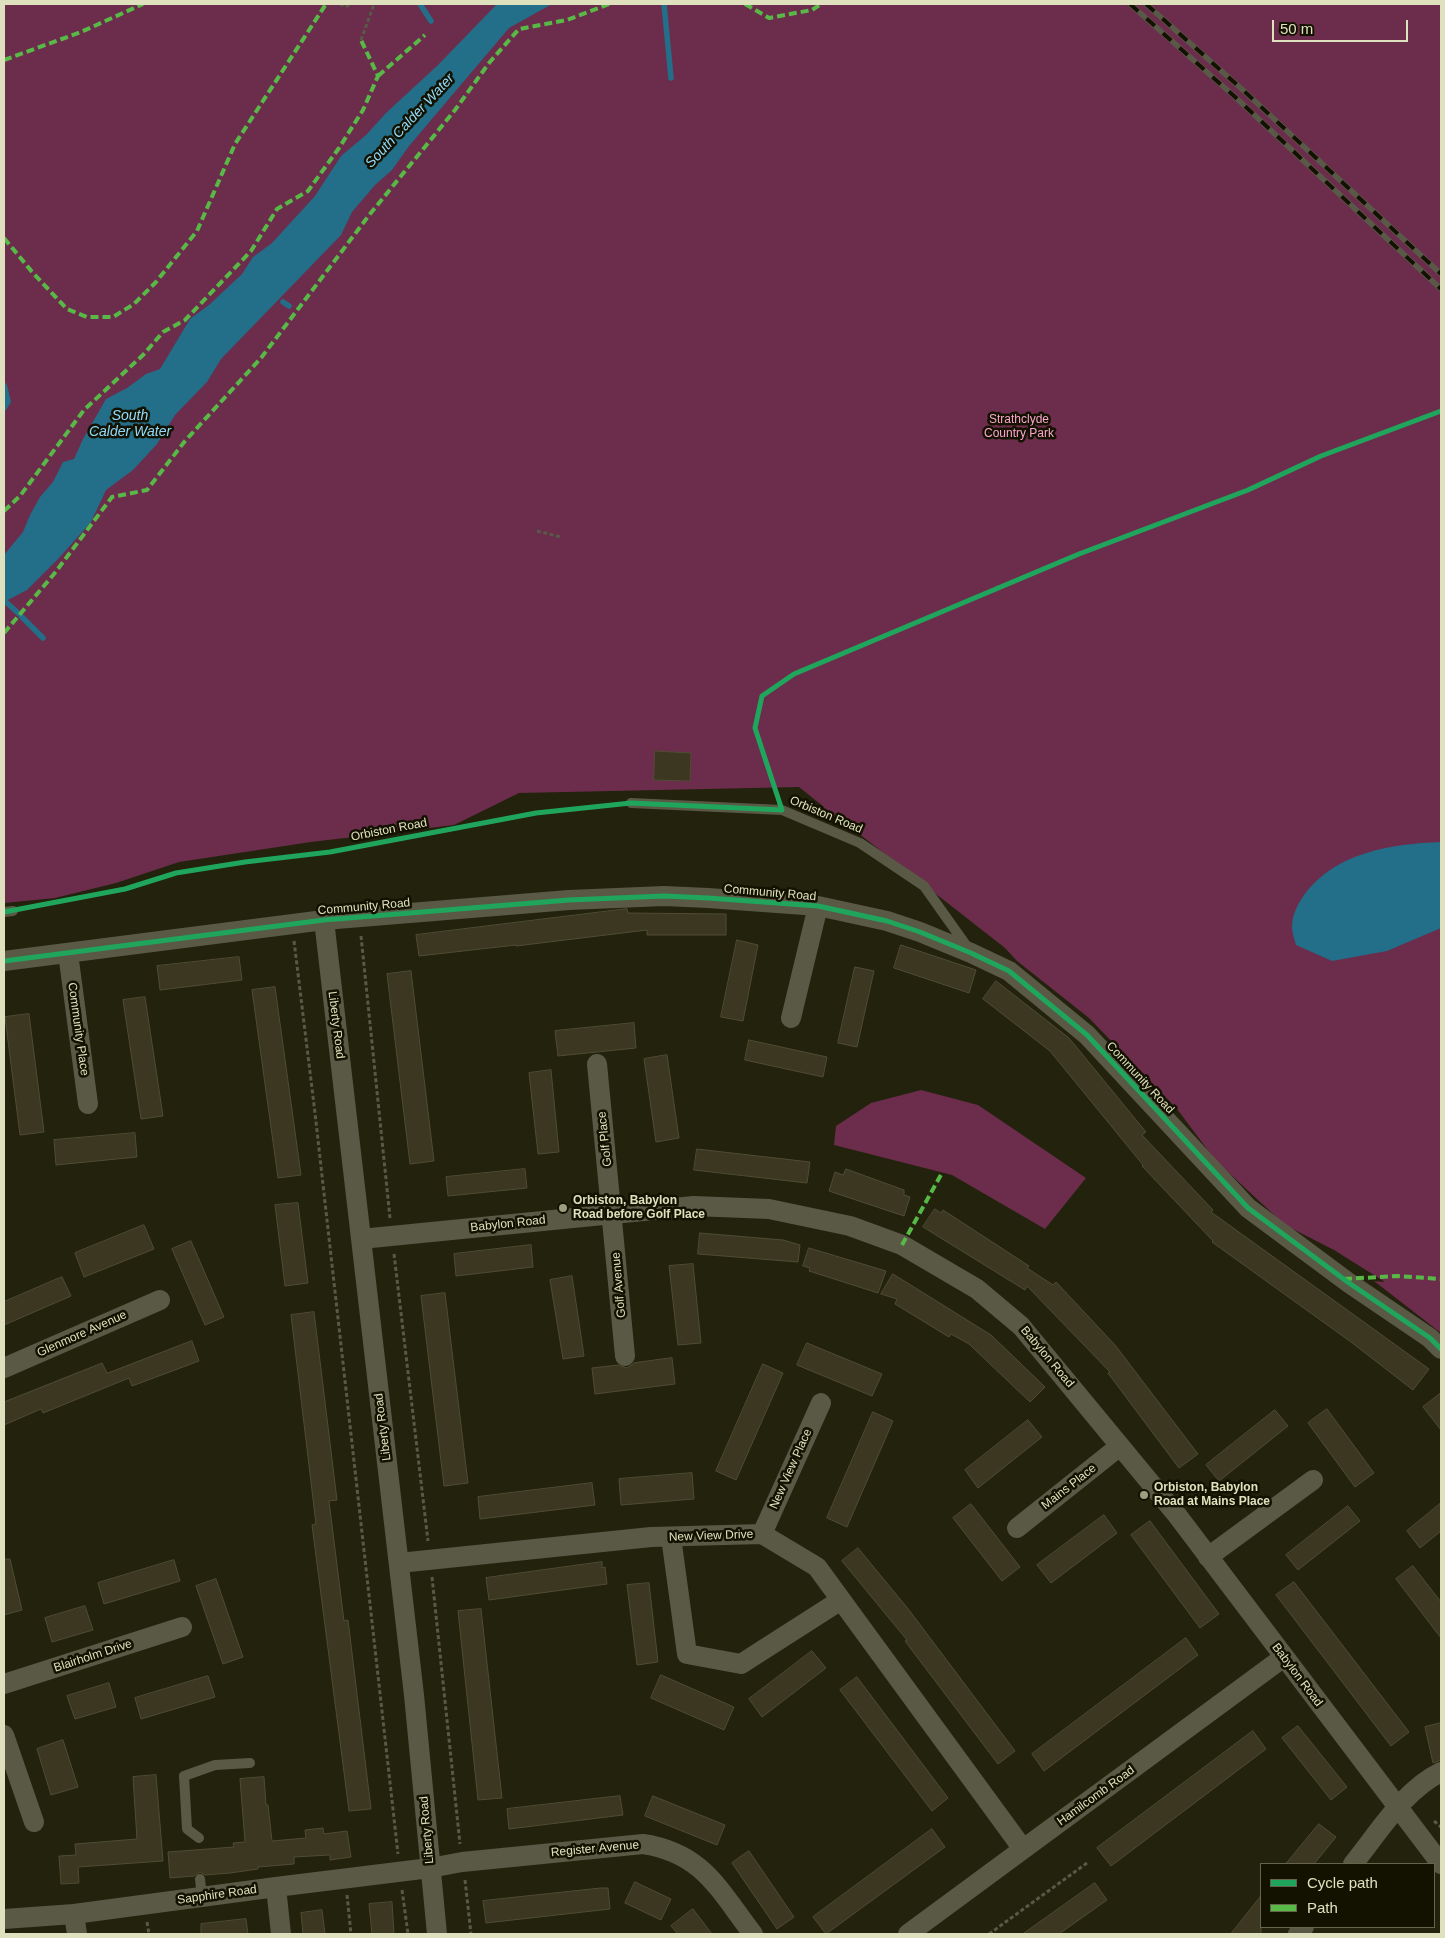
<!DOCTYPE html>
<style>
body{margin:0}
#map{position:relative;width:1445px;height:1938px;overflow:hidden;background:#22220d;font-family:Arial,sans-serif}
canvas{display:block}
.frame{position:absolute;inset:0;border:5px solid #dfe1be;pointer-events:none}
.legend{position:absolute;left:1260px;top:1863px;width:175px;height:65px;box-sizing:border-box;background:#131200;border:1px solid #65654c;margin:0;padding:6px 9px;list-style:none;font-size:15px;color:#dfe1be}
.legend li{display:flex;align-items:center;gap:10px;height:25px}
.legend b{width:25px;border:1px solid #65654c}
.scale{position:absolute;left:1272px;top:20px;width:136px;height:22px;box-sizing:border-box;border:2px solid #dfe1be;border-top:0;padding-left:6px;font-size:15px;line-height:18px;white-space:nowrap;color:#dfe1be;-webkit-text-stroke:4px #131200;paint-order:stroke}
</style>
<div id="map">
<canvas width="1445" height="1938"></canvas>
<div class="frame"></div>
<ul class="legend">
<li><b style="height:6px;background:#20a55d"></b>Cycle path</li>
<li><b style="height:6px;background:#58b947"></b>Path</li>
</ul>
<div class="scale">50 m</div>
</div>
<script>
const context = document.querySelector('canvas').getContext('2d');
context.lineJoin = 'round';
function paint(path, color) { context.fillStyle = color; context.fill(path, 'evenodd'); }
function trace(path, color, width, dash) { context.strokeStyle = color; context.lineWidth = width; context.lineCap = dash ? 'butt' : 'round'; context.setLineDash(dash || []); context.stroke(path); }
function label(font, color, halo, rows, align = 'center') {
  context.font = font + ' Arial,sans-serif'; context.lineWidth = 5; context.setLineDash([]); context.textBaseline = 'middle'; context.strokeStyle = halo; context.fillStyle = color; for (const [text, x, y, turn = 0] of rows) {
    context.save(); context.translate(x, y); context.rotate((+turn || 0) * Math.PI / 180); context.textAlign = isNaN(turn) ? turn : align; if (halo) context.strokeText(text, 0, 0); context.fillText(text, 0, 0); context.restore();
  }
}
const green = new Path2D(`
 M4,4h1437v1329l-67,-52 11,1 -51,-32 -49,-25 -69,-64 -39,-52 -88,-91 -72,-57 -12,-13 -161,-126 -20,-11v-4l-25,-20 -280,6 -65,32 -143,17 -132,20 -63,21 -61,15 -51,5z
 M921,1090l57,15 108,73 -41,51 -93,-54 -118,-30 2,-19 35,-23z`);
const water = new Path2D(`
 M497,4h55l-43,24 -100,118 -17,24 -17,15 -23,27 -11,23 -120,124 -14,23 -32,33 -18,29 -24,26 -27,20 -15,32 -33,37 -31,31 -23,12v-47l19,-23 7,-17 10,-18 13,-15 10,-20 11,-3 9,-20 23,-40 21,-11 19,-14 14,-5 30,-50 19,-14 33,-31 11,-17 19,-14 43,-47 26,-40 25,-21 20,-22 52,-48z
 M4,381l3,4 4,17 -7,11z
 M1441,842v86l-54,23 -55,10 -36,-16c-2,-6 -4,-13 -4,-19 0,-11 6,-22 12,-31 32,-43 87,-51 137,-53z`);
const stream = new Path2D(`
 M420,4l11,17
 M664,4l7,74
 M283,302l6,4
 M6,602l12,11
 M21,616l22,22`);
const building = new Path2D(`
 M655,751l36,2 -1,28 -36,-1z
 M627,909l1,4 98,1v21h-79v-5l-131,16v-1l-97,11 -3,-21z
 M737,940l21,5 -15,76 -22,-4z
 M901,945l75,25 -7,23 -75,-25z
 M239,957l3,23 -82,10 -3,-24z
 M855,967l19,4 -17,76 -19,-4z
 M411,971l23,190 -24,3 -23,-190z
 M996,981l73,57 77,94 -4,3 71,75 -2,2 218,157 -16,21 -62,-48 -139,-100 1,-1 -71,-75 1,-1 -93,-114 -67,-52z
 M275,987l26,188 -23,3 -26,-188z
 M145,997l18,119 -22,3 -18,-119z
 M29,1014l15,118 -24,3 -15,-118z
 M634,1023l2,25 -78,8 -3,-25z
 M749,1040l78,17 -4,20 -78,-17z
 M667,1055l12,83 -23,4 -12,-83z
 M551,1070l8,82 -21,2 -9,-81z
 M135,1133l2,24 -81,8 -2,-25z
 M697,1149l113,13 -3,21 -113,-13z
 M525,1169l2,19 -79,8 -2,-19z
 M846,1169l58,21v5l6,2 -6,19 -75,-25 6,-19 8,3z
 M298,1203l10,80 -23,3 -10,-81z
 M935,1209l6,4 2,-3 86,56 -2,2 26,17 3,-3 59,63 83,109 -19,14 -71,-95 2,-1 -83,-86 -2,4 -102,-63z
 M144,1225l10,24 -70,28 -9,-24z
 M700,1233l83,7 17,5 -2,17 -100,-8z
 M191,1241l33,76 -19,8 -33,-76z
 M531,1245l2,22 -77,9 -2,-22z
 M809,1248l77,23 -8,22 -69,-22 1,-3 -7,-2z
 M693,1264l8,79 -23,2 -9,-79z
 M893,1274l98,61 54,52 -15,15 -61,-58 -18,-10 -2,3 -54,-33 2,-5 -16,-5z
 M572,1276l12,80 -21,3 -13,-79z
 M62,1277l9,19 -67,29v-23z
 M445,1293l23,190 -24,3 -23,-190z
 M314,1312l23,188 -8,1 15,120 4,-1 23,189 -22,2 -37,-286 4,-1 -25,-209z
 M192,1341l7,20 -67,25 -3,-8 -86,35 -2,-4 -37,16v-23l98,-39 5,10z
 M807,1343l75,31 -10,22 -75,-31z
 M672,1358l3,26 -80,10 -3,-26 26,-3 9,3 7,-5z
 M763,1364l20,9 -47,107 -20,-9z
 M1441,1393v37l-18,-23z
 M1327,1409l47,64 -19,14 -47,-64z
 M1275,1410l13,16 -69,55 -13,-16z
 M873,1412l20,9 -46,106 -20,-9z
 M1028,1420l14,17 -64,51 -13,-18z
 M692,1473l2,26 -73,6 -2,-26z
 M592,1483l3,22 -115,14 -2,-22z
 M1441,1503v28l-21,17 -13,-17z
 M971,1504l49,63 -18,14 -49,-63z
 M1348,1506l12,15 -62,49 -12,-15z
 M1104,1515l13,18 -66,50 -14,-18z
 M1150,1521l69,93 -19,14 -69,-93z
 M858,1548l51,62 106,141 -17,13 -93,-123 2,-1 -65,-79z
 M4,1559h6l12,51 -18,5z
 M174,1560l6,21 -76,23 -6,-21z
 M602,1562v6l3,-1 2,17 -118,16 -3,-22z
 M1413,1566l28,36v36l-45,-59z
 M216,1579l27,78 -20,7 -27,-78z
 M1294,1582l115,150 -18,14 -115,-151z
 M649,1583l9,79 -21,3 -10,-80z
 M85,1606l8,24 -41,12 -7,-24z
 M481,1609l21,189 -24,2 -20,-189z
 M1186,1638l12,17 -154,116 -12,-17z
 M812,1651l14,17 -64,49 -13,-18z
 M661,1675l73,32 -10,23 -73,-32z
 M208,1676l7,21 -74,22 -6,-21z
 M857,1677l91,121 -16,13 -92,-121z
 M109,1683l7,24 -41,12 -8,-23z
 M1441,1723v37l-8,3 -8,-36z
 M1298,1726l49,61 -16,13 -49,-62z
 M1253,1731l13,18 -155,117 -14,-18z
 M63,1740l15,47 -27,8 -14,-46z
 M156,1775l7,86 -85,6 1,16 -18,1 -2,-28 17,-1 -1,-11 62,-5 -4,-62z
 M264,1777l2,28h2l4,36 34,-3 -1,-8 18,-2 1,6 23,-3 4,26 -21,3v-5l-36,2v7l-36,3v2l-28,4 -25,2 -5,-3 -6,4 -24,2 -2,-26 66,-5 -1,-4 12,-1 -5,-63z
 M620,1796l3,19 -114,14 -2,-20z
 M653,1796l72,29 -8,20 -72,-29z
 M1319,1824l17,13 -22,27h-28z
 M932,1829l13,18 -119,87 -13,-17z
 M749,1851l45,66 -17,12 -45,-66z
 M635,1882l36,17 -10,21 -36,-17z
 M1095,1883l12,17 -48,34h-36z
 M601,1888h7l2,21 -124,14 -3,-22z
 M1261,1896v38h-30z
 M392,1902l2,32h-22l-3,-30z
 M693,1909l19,25h-34l-7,-8z
 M322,1910l3,24h-22l-2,-21z
 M246,1919l2,15h-47v-10z`);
const path = new Path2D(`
 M340,4l5,3 7,-3
 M361,40l13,-36
 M537,531l24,6
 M361,936l29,282
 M294,941l21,172 83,741
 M394,1254l34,287
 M432,1577l28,267
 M1434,1821l7,6
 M465,1880l6,54
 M402,1890l6,44
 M347,1895l4,39
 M147,1922l2,12
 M989,1934l98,-71`);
const lane = new Path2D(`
 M631,803l151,7 78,33 64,43 44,62
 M4,912l9,-1
 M199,1838l-12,-9 -3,-53 31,-11 35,-2
 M200,1879l2,18`);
const street = new Path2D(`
 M324,920l90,775 23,239
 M68,953l20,151
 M4,961l320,-41 245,-20 95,-4 44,2 110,8 69,15 33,11 51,21 38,18 78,64 161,173 101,75 81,55 11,11
 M791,1018l27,-112
 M597,1064l28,292
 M361,1239l333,-33 75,3 81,17 52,19 75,44 44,37 156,189 264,349
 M4,1368l156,-68
 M1017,1528l103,-82
 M762,1534l59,-131
 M671,1537l16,117 54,10 100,-64
 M1208,1557l105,-77
 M399,1563l252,-26 111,-3 55,33 206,282
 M4,1684l178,-57
 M4,1735l30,87
 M1353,1864c26,-32 51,-74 88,-92
 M276,1887l5,47
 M74,1914l3,20
 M4,1919l70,-5 202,-27 154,-19 32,-6 181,-18c60,9 76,46 110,90
 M908,1934l376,-277
 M1298,1934l6,-7`);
const rail = new Path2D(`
 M1130,4l104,92 207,193
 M1146,4l98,87 197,183`);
const quiet = new Path2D(`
 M745,4l24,14 43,-8 9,-6
 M4,60l77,-28 62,-28
 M378,76l47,-41
 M4,238l29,35 34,36 20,8h26l21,-13 22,-22 41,-51 38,-87 91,-140
 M4,511l16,-15 64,-86 60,-56 19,-22 22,-12 66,-69 26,-42 31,-18 31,-43 24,-38 15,-34 -17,-36
 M4,633l50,-59 58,-77 35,-7 38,-49 76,-83 109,-144 85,-104 34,-47 30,-34 48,-9 42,-16
 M902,1245l40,-72
 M1344,1279l53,-3 44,3`);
const cycleway = new Path2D(`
 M4,912l121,-23 51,-16 69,-11 85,-10 206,-39 95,-10 151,7 -27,-82 7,-32 32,-22 285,-120 169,-64 73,-34 120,-45
 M4,961l320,-41 245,-20 95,-4 44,2 110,8 69,15 33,11 51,21 38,18 78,64 161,173 101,75 81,55 11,11`);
const markers = [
 [563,1208,5,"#9d9e80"],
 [1144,1495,5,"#9d9e80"]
];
const parkNames = [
 ["Strathclyde",1019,420],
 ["Country Park",1019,434]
];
const streetNames = [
 ["Orbiston Road",826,815,23],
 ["Orbiston Road",389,830,-11],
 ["Community Road",770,893,5],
 ["Community Road",364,907,-5],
 ["Liberty Road",336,1025,83],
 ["Community Place",78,1029,82],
 ["Community Road",1140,1078,47],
 ["Golf Place",605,1139,-96],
 ["Babylon Road",508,1224,-6],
 ["Golf Avenue",619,1285,-95],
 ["Glenmore Avenue",82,1334,-24],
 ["Babylon Road",1047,1357,50],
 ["Liberty Road",383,1427,-97],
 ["New View Place",791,1469,-66],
 ["Mains Place",1069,1487,-38],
 ["New View Drive",711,1536,-2],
 ["Blairholm Drive",93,1656,-18],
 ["Babylon Road",1297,1675,53],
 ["Hamilcomb Road",1096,1796,-36],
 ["Liberty Road",427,1830,-95],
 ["Register Avenue",595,1849,-5],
 ["Sapphire Road",217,1895,-8]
];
const poiNames = [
 ["Orbiston, Babylon",573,1201],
 ["Road before Golf Place",573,1215],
 ["Orbiston, Babylon",1154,1488],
 ["Road at Mains Place",1154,1502]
];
const waterNames = [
 ["South Calder Water",410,121,-47],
 ["South",130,416],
 ["Calder Water",130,432]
];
paint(green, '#6b2d4b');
paint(water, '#236e89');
trace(stream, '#236e89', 5.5);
paint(building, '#3c3720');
trace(building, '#504c34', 1);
trace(path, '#595948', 3, [4, 2.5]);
trace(lane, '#595946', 10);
trace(street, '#595946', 20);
trace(rail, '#595948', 5.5);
trace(rail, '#131200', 4, [11]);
trace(quiet, '#58b947', 4, [8, 4]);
trace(cycleway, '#20a55d', 5);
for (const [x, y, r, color] of markers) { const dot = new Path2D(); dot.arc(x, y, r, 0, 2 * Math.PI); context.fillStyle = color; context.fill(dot); trace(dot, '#131200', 2); }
label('12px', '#fca5cf', '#131200', parkNames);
label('12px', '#dfe1be', '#131200', streetNames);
label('bold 12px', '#dfe1be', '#131200', poiNames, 'left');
label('italic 14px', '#91dafc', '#131200', waterNames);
</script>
